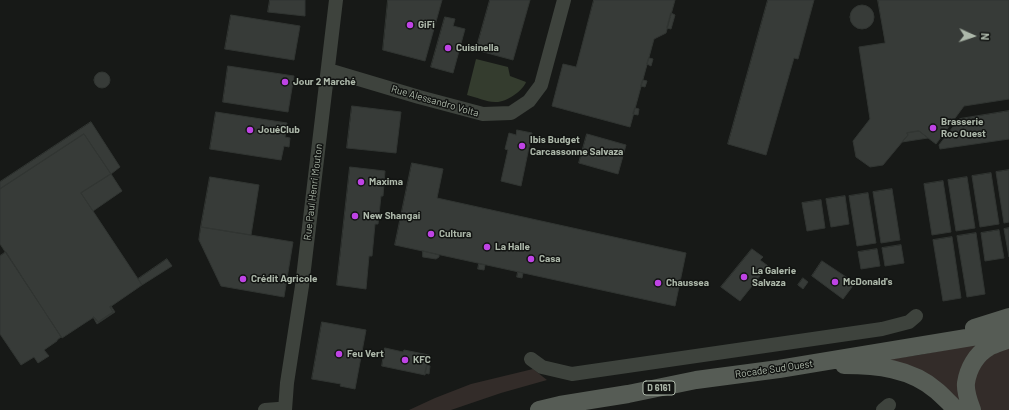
<!DOCTYPE html>
<meta charset="utf-8">
<style>
body{margin:0}
#map{position:relative;width:1009px;height:410px;overflow:hidden;background:#171917;font-family:Barlow,sans-serif}
canvas{display:block}
.north{position:absolute;left:953px;top:16px;width:40px;height:40px;-webkit-text-stroke:3px #121412;paint-order:stroke;rotate:93deg;font-size:11px;font-weight:700;line-height:16px;text-align:center;color:#adb8aa}
.north::after{content:'';display:block;margin:auto;width:14px;height:18px;background:#adb8aa;clip-path:polygon(50% 0,100% 100%,50% 72%,0 100%)}
</style>
<div id="map">
<canvas width="1009" height="410"></canvas>
<div class="north">N</div>
</div>
<script>
const context = document.querySelector('canvas').getContext('2d');
context.lineJoin = 'round';
function paint(path, color) { context.fillStyle = color; context.fill(path, 'evenodd'); }
function trace(path, color, width, dash) { context.strokeStyle = color; context.lineWidth = width; context.lineCap = dash ? 'butt' : 'round'; context.setLineDash(dash || []); context.stroke(path); }
function label(font, color, halo, rows, align = 'center') {
  context.font = font + ' Barlow,sans-serif'; context.lineWidth = 3; context.setLineDash([]); context.textBaseline = 'middle'; context.strokeStyle = halo; context.fillStyle = color; for (const [text, x, y, turn = 0] of rows) {
    context.save(); context.translate(x, y); context.rotate((+turn || 0) * Math.PI / 180); context.textAlign = isNaN(turn) ? turn : align; if (halo) context.strokeText(text, 0, 0); context.fillText(text, 0, 0); context.restore();
  }
}
const green = new Path2D(`
 M997,340l-18,8 -16,54 -23,-13 -78,-26 57,-8z
 M1009,344v66h-32l-5,-37 7,-12z
 M533,369l14,11 -46,13 -50,17h-42l26,-12 36,-14z`);
const water = new Path2D(`
 M476,59l32,8 2,9 16,6c-3,9 -21,21 -31,20 -9,0 -19,-5 -28,-7z`);
const building = new Path2D(`
 M270,0h35v16l-37,-4z
 M388,0h54l-17,61 -42,-11z
 M490,0h40l-17,60 -37,-10z
 M594,0h81l-9,33 -12,6 -24,88 -78,-21 11,-42 13,3z
 M768,0h46l-16,59 -4,-1 -28,97 -38,-11z
 M878,0h131v99l-45,7 -28,38 -17,-13 -12,2 1,2 -25,30 -13,2 -14,-10 -3,-16 17,-22 -11,-72 26,-4z
 M850 17a12 12 0 1 1 24 0a12 12 0 1 1-24 0Z
 M671,13l4,2 -4,14 -4,-1z
 M231,15l69,11 -6,34 -69,-11z
 M445,17l10,2 -2,7 12,3 -12,44 -22,-6z
 M649,58l4,1 -2,7 -4,-2z
 M228,66l66,10 -6,36 -65,-10z
 M94 80a8 8 0 1 1 16 0a8 8 0 1 1-16 0Z
 M643,80l4,1 -2,6 -4,-1z
 M352,106l49,6 -5,41 -49,-5z
 M635,108l4,1 -1,6 -5,-1z
 M1009,111v28l-69,10 -1,-4 20,-26z
 M216,112l71,11 -2,14 5,1 -1,9 -5,-1 -3,14 -71,-11z
 M91,122l29,45 -9,7 -27,-40 -84,55v-7z
 M517,130l15,3 -11,53 -20,-5 7,-31 -3,-1 4,-16 7,2z
 M919,131l9,7 -26,4 6,-7 -1,-2z
 M84,134l27,40 -30,19 61,92 -32,22 3,5 -15,10 -4,-5 -32,21 -62,-94v-55z
 M587,134l39,11 -8,29 -39,-11z
 M412,163l31,6 -6,29 249,55 -11,53 -280,-61z
 M350,167l35,4 -2,25h-2l-3,28h-3l-3,32h-3l-3,33 -29,-4z
 M1009,170v52l-5,1 -8,-51z
 M991,173l8,51 -19,3 -8,-51z
 M111,174l11,17 -29,20 -12,-18z
 M210,177l49,8 -8,50 -50,-8z
 M967,177l8,51 -19,3 -8,-51z
 M943,181l8,51 -19,3 -8,-51z
 M892,189l8,51 -19,3 -8,-51z
 M868,193l8,50 -19,3 -8,-50z
 M845,196l4,28 -18,3 -5,-28z
 M821,200l4,28 -18,3 -5,-28z
 M201,227l92,15 -9,55 -63,-11 -22,-46z
 M1009,228v29l-5,-28z
 M999,230l5,28 -19,3 -4,-28z
 M976,233l9,61 -18,3 -10,-61z
 M952,237l9,61 -18,3 -10,-61z
 M901,245l3,18 -19,3 -3,-18z
 M752,249l11,8 -3,3 8,6 -28,35 -19,-14z
 M877,249l3,17 -19,3 -3,-17z
 M423,251l16,4v2l-3,2 -13,-2z
 M6,252l55,85 -4,3v1l-13,9 5,6 -11,7 -4,-6 -13,8 -21,-31v-78z
 M167,259l5,7 -30,19 -4,-6z
 M822,261l33,22 -12,16 -31,-23z
 M479,264l6,1 -1,5 -6,-1z
 M518,272l5,1 -1,5 -5,-1z
 M803,278l5,4 -5,7 -5,-4z
 M111,306l4,6 -18,12 -4,-7h1l4,5 15,-10 -3,-5z
 M322,322l44,8 -11,59 -15,-3 1,-2 -29,-5z
 M385,348l18,4 1,-2 25,5 -4,20 -43,-9z
 M427,365l3,1 -1,8 -4,-1z`);
const minor = new Path2D(`
 M328,71l7,1 84,25 64,17 28,-1 18,-12 12,-16 23,-85
 M531,359l11,8 30,7 310,-45 27,-7 7,-6
 M265,410l13,-1 5,1
 M285,410l2,-27 15,-97 34,-286
 M883,410l6,-5`);
const major = new Path2D(`
 M974,328l35,-11
 M844,365c32,0 67,3 93,26 7,6 13,13 20,19
 M539,410l21,-5 68,-11 68,-14 83,-11 230,-38
 M972,410c-3,-8 -7,-18 -6,-27 2,-14 10,-29 23,-36 6,-3 13,-5 20,-8`);
const markers = [
 [410,25,4,"#bf43e5"],
 [448,48,4,"#bf43e5"],
 [285,82,4,"#bf43e5"],
 [933,128,4,"#bf43e5"],
 [250,130,4,"#bf43e5"],
 [522,146,4,"#bf43e5"],
 [361,182,4,"#bf43e5"],
 [355,216,4,"#bf43e5"],
 [431,234,4,"#bf43e5"],
 [487,247,4,"#bf43e5"],
 [531,259,4,"#bf43e5"],
 [744,277,4,"#bf43e5"],
 [243,279,4,"#bf43e5"],
 [835,282,4,"#bf43e5"],
 [658,283,4,"#bf43e5"],
 [339,354,4,"#bf43e5"],
 [405,360,4,"#bf43e5"]
];
const shields = [
 [659,388,32]
];
const shieldNames = [
 ["D 6161",659,388]
];
const poiNames = [
 ["GiFi",418,25],
 ["Cuisinella",456,48],
 ["Jour 2 Marché",293,82],
 ["Brasserie",941,122],
 ["Roc Ouest",941,134],
 ["JouéClub",258,130],
 ["Ibis Budget",530,140],
 ["Carcassonne Salvaza",530,152],
 ["Maxima",369,182],
 ["New Shangai",363,216],
 ["Cultura",439,234],
 ["La Halle",495,247],
 ["Casa",539,259],
 ["La Galerie",752,271],
 ["Salvaza",752,283],
 ["Crédit Agricole",251,279],
 ["McDonald's",843,282],
 ["Chaussea",666,283],
 ["Feu Vert",347,354],
 ["KFC",413,360]
];
const streetNames = [
 ["Rue Alessandro Volta",435,101,16],
 ["Rue Paul Henri Mouton",313,192,-83],
 ["Rocade Sud Ouest",774,369,-8]
];
paint(green, '#332c29');
paint(water, '#343c2e');
paint(building, '#373b38');
trace(building, '#313532', 1);
trace(minor, '#3e433d', 14);
trace(major, '#565c55', 18);
for (const [x, y, r, color] of markers) { const dot = new Path2D(); dot.arc(x, y, r, 0, 2 * Math.PI); context.fillStyle = color; context.fill(dot); trace(dot, '#121412', 1.5); }
for (const [x, y, w] of shields) { const box = new Path2D(); box.roundRect(x - w / 2, y - 7, w, 14, 3); context.fillStyle = '#121412'; context.fill(box); trace(box, '#adb8aa', 1); }
label('bold 9px', '#adb8aa', null, shieldNames);
label('bold 10px', '#adb8aa', '#121412', poiNames, 'left');
label('10px', '#adb8aa', '#121412', streetNames);
</script>
